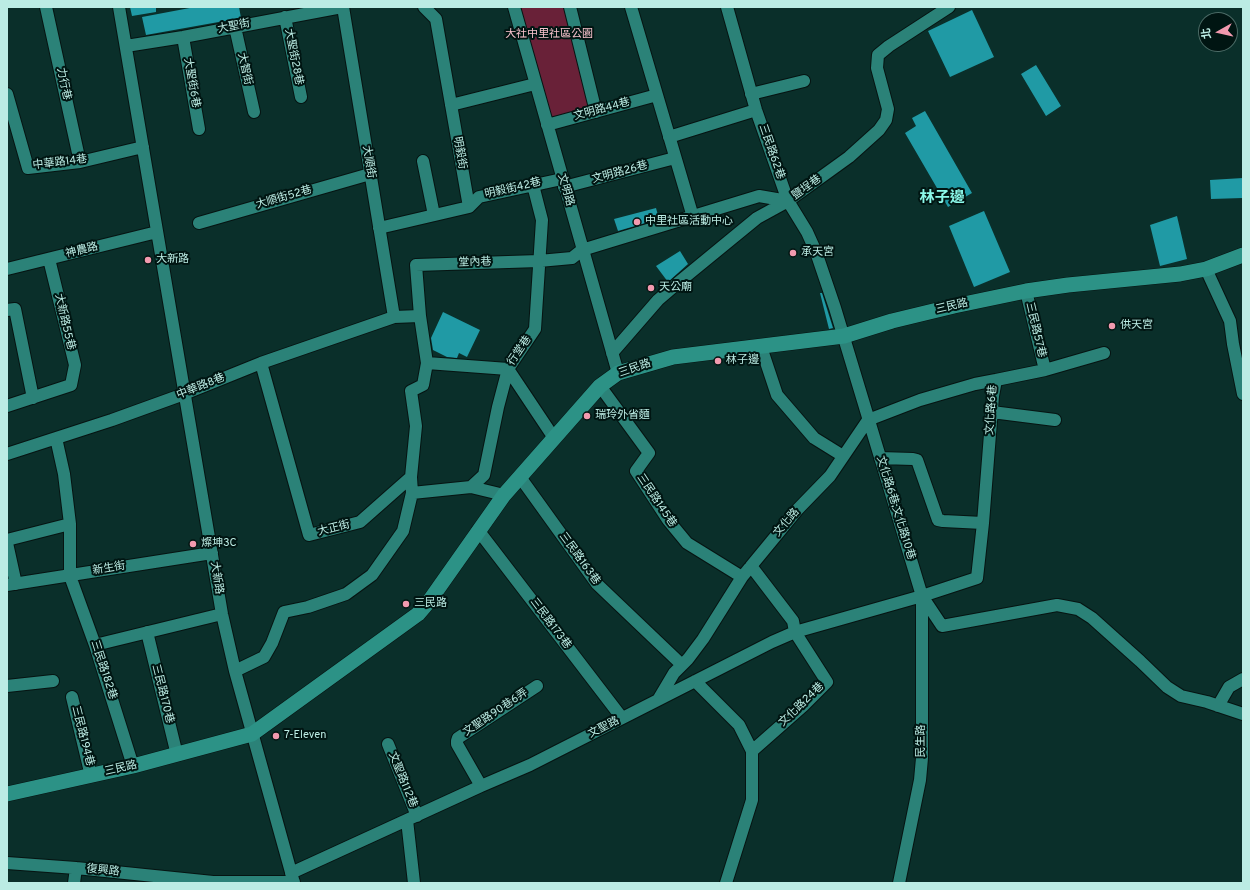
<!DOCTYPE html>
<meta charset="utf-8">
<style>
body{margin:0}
#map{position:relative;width:1250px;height:890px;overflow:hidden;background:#0a2f2a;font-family:Overpass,"Noto Sans TC",sans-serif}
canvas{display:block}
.frame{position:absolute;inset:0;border:8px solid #bbece4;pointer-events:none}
.north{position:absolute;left:1198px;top:12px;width:40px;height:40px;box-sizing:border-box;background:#001512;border:1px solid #4b6b66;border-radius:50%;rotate:262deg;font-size:11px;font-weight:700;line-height:16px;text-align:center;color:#bbece4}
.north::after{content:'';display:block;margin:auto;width:14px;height:18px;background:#f29aaf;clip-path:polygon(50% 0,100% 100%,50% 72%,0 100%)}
</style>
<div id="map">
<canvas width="1250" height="890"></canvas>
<div class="frame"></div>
<div class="north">北</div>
</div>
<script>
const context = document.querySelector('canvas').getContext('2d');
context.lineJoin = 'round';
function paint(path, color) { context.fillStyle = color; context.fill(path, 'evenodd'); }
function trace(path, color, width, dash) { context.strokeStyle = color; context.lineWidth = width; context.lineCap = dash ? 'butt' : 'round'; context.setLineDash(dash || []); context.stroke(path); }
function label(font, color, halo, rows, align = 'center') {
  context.font = font + ' Overpass,"Noto Sans TC",sans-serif'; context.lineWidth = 4; context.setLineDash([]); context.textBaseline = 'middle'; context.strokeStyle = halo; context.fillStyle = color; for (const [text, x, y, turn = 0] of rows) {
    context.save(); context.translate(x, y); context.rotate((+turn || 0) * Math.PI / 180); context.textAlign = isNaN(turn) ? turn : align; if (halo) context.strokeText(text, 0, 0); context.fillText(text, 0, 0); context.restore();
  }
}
const green = new Path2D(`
 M514,7h56l26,105 -49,13z`);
const building = new Path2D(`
 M130,7h26v5l-24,4z
 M195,7h44l2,11 -95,17 -4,-18z
 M972,10l22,47 -44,20 -22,-46z
 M1036,65l25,41 -15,10 -25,-42z
 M925,111l47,82 -24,14 -43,-74 11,-7 -4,-8z
 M1243,178v20l-32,1 -1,-19z
 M656,208l3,11 -41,12 -4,-12z
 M984,211l26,61 -36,15 -25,-61z
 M1177,216l10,43 -27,7 -10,-41z
 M680,251l8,13 -20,18 -12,-16z
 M820,293h2l11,35 -4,1z
 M443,312l37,18 -13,27 -8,-4 -2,5 -10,-1 -14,-7 -2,-12z`);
const minor = new Path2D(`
 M46,7l34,155
 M119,7l103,607 13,57 59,212
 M343,7l51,310
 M514,7l104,366
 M570,7l26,105
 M631,7l62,210
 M727,7l29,103 32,91 19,31 9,20 19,56 87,288v162l-2,22 -21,103
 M285,17l16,80
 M235,27l19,85
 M183,37l16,92
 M126,46l57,-9 159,-30
 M7,94l21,74 52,-6 63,-15
 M751,94l53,-13
 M451,105l84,-21
 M547,125l110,-30
 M669,137l87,-27
 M423,161l11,54
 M564,187l111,-29
 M469,207l10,-10 83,-18
 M199,223l171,-49
 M379,228l90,-21 -33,-188 -12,-12
 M7,269l150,-37
 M1206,269l24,52 3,23 10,50
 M1026,291l19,79
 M7,310l8,-1 18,89
 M420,316l-4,-51 123,-4 33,-3 10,-8 177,-54 29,5
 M761,347l16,48 37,43 29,18
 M612,353l46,-53 21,-18 78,-64 31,-17 61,-44 30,-27 7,-10 2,-11 -11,-41 1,-13 11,-9 60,-39
 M261,363l48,172 51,-13 51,-45 1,16 59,-6 33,8
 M427,363l81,6 46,69
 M996,380l49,-10 59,-17
 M600,386l49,67 -13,18 32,49 19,23 55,34
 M7,406l64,-21 4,-20 -26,-106
 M992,412l63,8
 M56,438l8,36 6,50v52l25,69 38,121
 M7,454l105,-34 72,-26 77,-31 133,-46 26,-1 7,47 -4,22 -12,6 5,35 -5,51
 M880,458l33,1 4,1 21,60 5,1 40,2
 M520,477l77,107 85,81
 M471,487l13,-12 14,-68 10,-38 27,-40 7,-109 -9,-35
 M478,530l144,188
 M7,540l63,-16
 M7,543l9,41
 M751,566l42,55 2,11 32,50 -24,24 -51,45
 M7,585l205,-32
 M922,596l20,30 115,-21 21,4 14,9 48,43 27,26 14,9 26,6 36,12
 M147,632l30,123
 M95,645l127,-31
 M235,671l29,-14 8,-14 12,-31 24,-5 38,-13 26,-19 31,-44 9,-38
 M695,681l44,44 13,26v49l-26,83
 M7,686l46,-5
 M72,697l19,79
 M658,700l16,-27 14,-14 15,-20 39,-62 56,-68 32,-33 38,-56
 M1218,706l11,-19 14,-8
 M388,744l29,72
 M481,786l-24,-42v-3l1,-3 79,-52
 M407,820l7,63
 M7,863l69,5 137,14h81
 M291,873l190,-87 49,-21 242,-123 23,-10 127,-36 55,-18 6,-55 10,-127 3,-16 -21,4 -55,16 -52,20
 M74,883l2,-15`);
const major = new Path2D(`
 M7,794l126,-28 119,-32 166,-120 12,-14 74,-105 96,-109 18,-13 55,-16 171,-21 48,-15 62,-15 72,-15 42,-6 112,-11 26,-5 37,-14`);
const markers = [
 [637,222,4,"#f29aaf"],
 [793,253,4,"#f29aaf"],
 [148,260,4,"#f29aaf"],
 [651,288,4,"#f29aaf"],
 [1112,326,4,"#f29aaf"],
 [718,361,4,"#f29aaf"],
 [587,416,4,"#f29aaf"],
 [193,544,4,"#f29aaf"],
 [406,604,4,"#f29aaf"],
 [276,736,4,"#f29aaf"]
];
const streetNames = [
 ["大聖街",234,27,-11],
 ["大聖街28巷",293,57,79],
 ["大智街",244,69,77],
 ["大聖街6巷",191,83,80],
 ["力行巷",63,84,78],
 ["文明路44巷",602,110,-15],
 ["三民路62巷",771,152,71],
 ["明毅街",459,153,80],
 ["大順街",368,162,81],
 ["中華路14巷",60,163,-7],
 ["文明路26巷",620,173,-15],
 ["鹽埕巷",807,188,-36],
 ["明毅街42巷",513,189,-13],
 ["文明路",565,190,74],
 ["大順街52巷",284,198,-16],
 ["神農路",82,251,-14],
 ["堂內巷",475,263,-2],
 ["三民路",952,307,-13],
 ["大新路55巷",64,322,77],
 ["三民路57巷",1035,330,77],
 ["行堂巷",520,351,-56],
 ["三民路",635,369,-19],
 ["中華路8巷",201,387,-22],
 ["文化路6巷",992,410,-86],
 ["三民路145巷",656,501,56],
 ["文化路6巷;文化路10巷",895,508,73],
 ["文化路",787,523,-50],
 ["大正街",334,529,-14],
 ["三民路163巷",579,559,54],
 ["新生街",109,569,-9],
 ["大新路",216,578,81],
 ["三民路173巷",550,624,53],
 ["三民路182巷",103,670,72],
 ["三民路170巷",162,694,76],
 ["文化路24巷",802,705,-44],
 ["文聖路90巷6弄",496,713,-34],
 ["文聖路",604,728,-27],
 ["三民路194巷",82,736,76],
 ["民生路",922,741,-90],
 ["三民路",121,769,-13],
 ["文聖路112巷",402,780,68],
 ["復興路",103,871,6]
];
const parkNames = [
 ["大社中里社區公園",549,35]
];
const poiNames = [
 ["中里社區活動中心",645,222],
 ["承天宮",801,253],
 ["大新路",156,260],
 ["天公廟",659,288],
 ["供天宮",1120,326],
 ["林子邊",726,361],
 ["瑞玲外省麵",595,416],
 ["燦坤3C",201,544],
 ["三民路",414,604],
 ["7-Eleven",284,736]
];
const districtNames = [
 ["林子邊",942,199]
];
paint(green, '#692138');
paint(building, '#209aa5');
trace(minor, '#061412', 14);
trace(major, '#061412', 16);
trace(minor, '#2b8278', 12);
trace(major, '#2c9286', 15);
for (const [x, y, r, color] of markers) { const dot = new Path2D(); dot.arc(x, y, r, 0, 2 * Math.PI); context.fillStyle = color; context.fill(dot); trace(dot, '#001512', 1.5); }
label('11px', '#bbece4', '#001512', streetNames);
label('11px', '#f7c2cd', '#001512', parkNames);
label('11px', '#bbece4', '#001512', poiNames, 'left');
label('bold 15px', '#8bf8e9', '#001512', districtNames);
</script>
